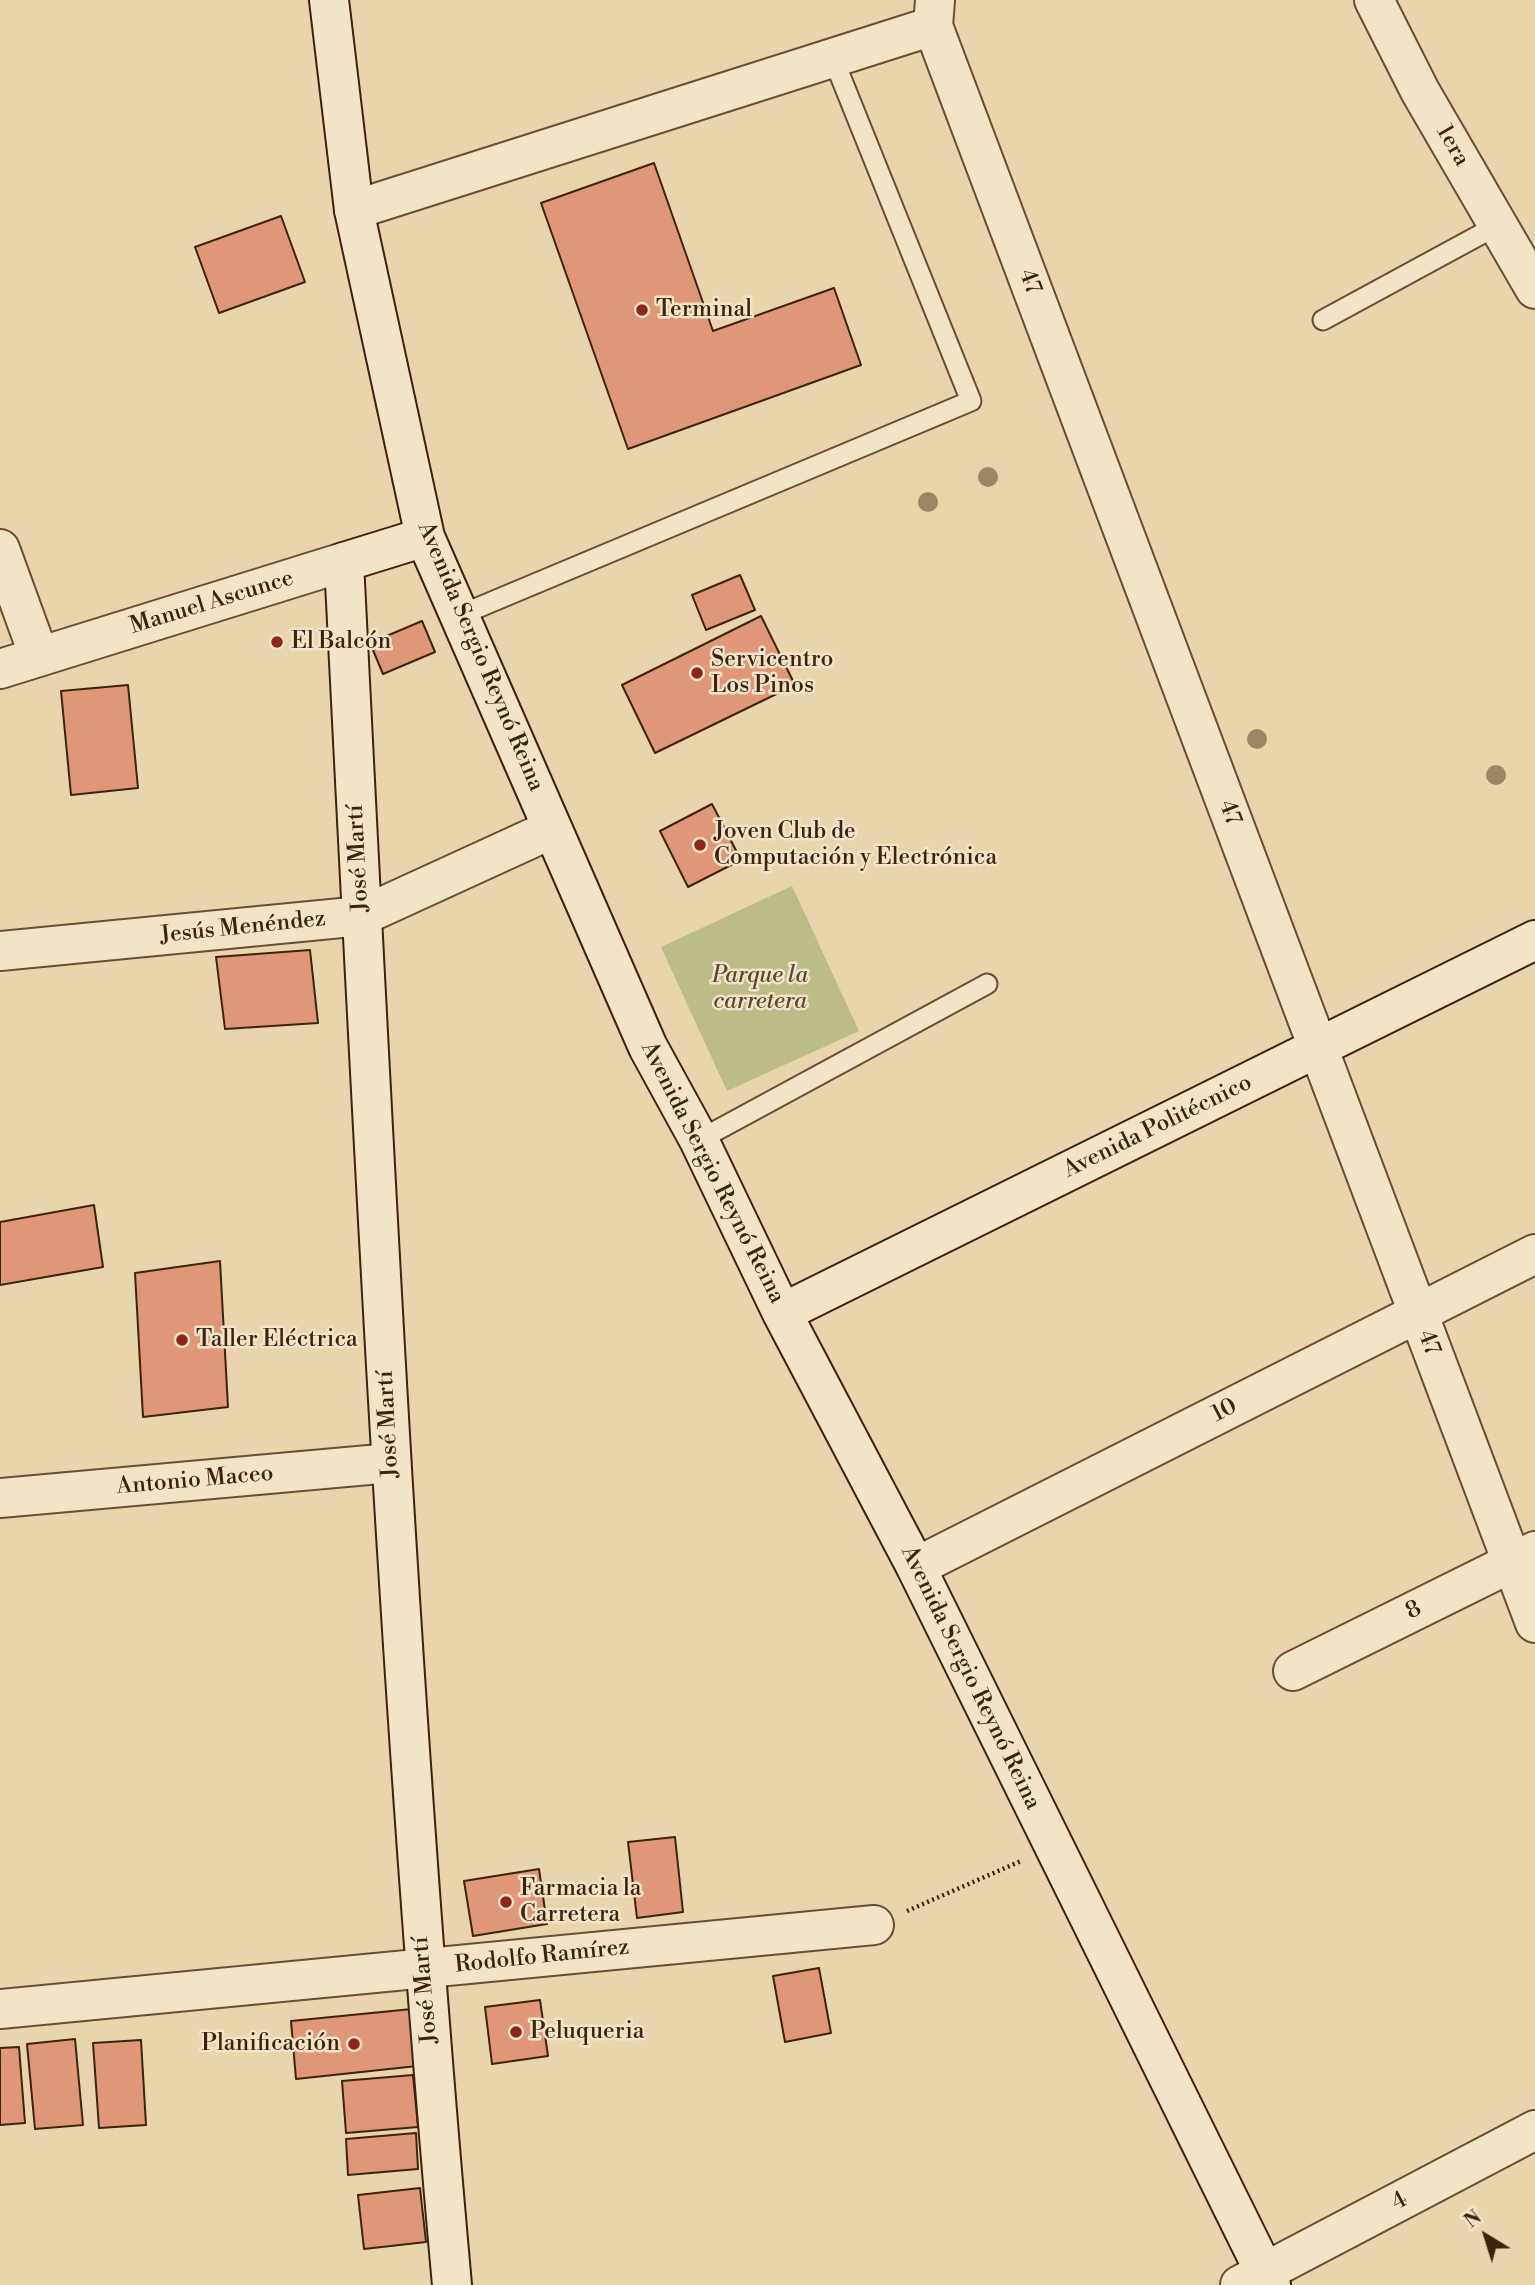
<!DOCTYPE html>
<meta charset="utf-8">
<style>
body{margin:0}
#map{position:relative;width:1535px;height:2285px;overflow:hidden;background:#e9d5ab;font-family:"Libre Bodoni",serif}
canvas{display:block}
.north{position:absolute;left:1451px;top:2201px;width:70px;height:70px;-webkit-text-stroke:5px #f1e4c8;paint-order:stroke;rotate:322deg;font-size:19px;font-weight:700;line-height:28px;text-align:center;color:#3d220d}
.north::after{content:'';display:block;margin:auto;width:24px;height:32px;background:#3d220d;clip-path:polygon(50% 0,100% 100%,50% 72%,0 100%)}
</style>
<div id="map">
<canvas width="1535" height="2285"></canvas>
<div class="north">N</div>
</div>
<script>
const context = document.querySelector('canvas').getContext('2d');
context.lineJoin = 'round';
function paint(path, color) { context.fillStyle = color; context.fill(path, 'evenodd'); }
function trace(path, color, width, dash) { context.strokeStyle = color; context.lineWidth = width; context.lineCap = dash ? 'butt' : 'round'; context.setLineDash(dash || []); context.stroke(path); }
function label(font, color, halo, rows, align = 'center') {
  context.font = font + ' "Libre Bodoni",serif'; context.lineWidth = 5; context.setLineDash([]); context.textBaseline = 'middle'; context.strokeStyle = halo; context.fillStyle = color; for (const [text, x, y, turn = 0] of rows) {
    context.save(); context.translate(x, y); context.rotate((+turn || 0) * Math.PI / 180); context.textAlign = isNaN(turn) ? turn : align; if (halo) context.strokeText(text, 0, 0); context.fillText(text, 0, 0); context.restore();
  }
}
const green = new Path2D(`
 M792,886l67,145 -132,60 -66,-144z`);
const building = new Path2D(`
 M654,163l59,168 121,-43 27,77 -233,84 -87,-246z
 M281,216l24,66 -86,31 -24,-66z
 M740,575l15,35 -49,20 -14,-35z
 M761,616l34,69 -140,68 -33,-68z
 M422,621l13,31 -52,22 -13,-31z
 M128,685l10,103 -67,7 -10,-104z
 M712,804l29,56 -53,27 -28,-56z
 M310,950l8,73 -93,6 -9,-72z
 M94,1205l9,62 -103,18v-63z
 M220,1261l8,146 -85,10 -8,-144z
 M675,1837l8,75 -46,6 -9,-76z
 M539,1869l8,55 -74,12 -9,-55z
 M819,1968l12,65 -46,9 -12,-66z
 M540,2000l8,56 -56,8 -7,-57z
 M412,2009l5,57 -121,13 -5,-58z
 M75,2039l8,86 -48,4 -8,-85z
 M141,2040l5,85 -47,3 -6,-85z
 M19,2047l6,76 -25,2v-77z
 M413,2075l5,52 -72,6 -4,-52z
 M416,2133l2,36 -70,6 -2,-36z
 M420,2188l6,54 -62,7 -6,-54z`);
const path = new Path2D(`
 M907,1911l114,-50`);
const lane = new Path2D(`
 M1323,320l175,-95
 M458,616l513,-215 -138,-343
 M699,1140l288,-156`);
const street = new Path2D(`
 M935,0l-2,26 602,1597
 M1374,0l46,91 115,198
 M354,210l579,-184
 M0,549l39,107
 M0,669l344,-107
 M0,951l362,-35 190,-87
 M0,1498l391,-35
 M916,1567l619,-313
 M1293,1671l242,-120
 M0,2009l874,-84
 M1240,2285l295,-155`);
const secondary = new Path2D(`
 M329,0l25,210 71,327 223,510 51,93 83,173 134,254 355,718
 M425,537l-81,25c29,575 56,1150 108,1723
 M782,1313l753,-373`);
const trees = [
 [988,477],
 [928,502],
 [1257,739],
 [1496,775]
];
const markers = [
 [642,310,7,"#8f2418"],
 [277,642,7,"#8f2418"],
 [697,673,7,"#8f2418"],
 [700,845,7,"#8f2418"],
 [182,1340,7,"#8f2418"],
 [506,1902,7,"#8f2418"],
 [516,2032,7,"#8f2418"],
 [354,2044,7,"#8f2418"]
];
const streetNames = [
 ["1era",1452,146,60],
 ["47",1029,282,69],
 ["Manuel Ascunce",212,603,-17],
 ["Avenida Sergio Reynó Reina",480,657,67],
 ["47",1229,813,69],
 ["José Martí",359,858,-93],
 ["Jesús Menéndez",243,928,-6],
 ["Avenida Politécnico",1158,1127,-26],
 ["Avenida Sergio Reynó Reina",712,1173,63],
 ["47",1428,1343,69],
 ["10",1225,1411,-27],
 ["José Martí",389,1424,-93],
 ["Antonio Maceo",195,1481,-5],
 ["8",1414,1611,-26],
 ["Avenida Sergio Reynó Reina",970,1678,64],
 ["Rodolfo Ramírez",542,1957,-6],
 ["José Martí",426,1990,-95],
 ["4",1400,2202,-28]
];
const poiNames = [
 ["Terminal",656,310],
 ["El Balcón",291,642],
 ["Servicentro",711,660],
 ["Los Pinos",711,686],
 ["Joven Club de",714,832],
 ["Computación y Electrónica",714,858],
 ["Taller Eléctrica",196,1340],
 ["Farmacia la",520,1889],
 ["Carretera",520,1915],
 ["Peluqueria",530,2032],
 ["Planificación",340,2044,"right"]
];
const parkNames = [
 ["Parque la",760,976],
 ["carretera",760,1002]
];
paint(green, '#bbbc86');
paint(building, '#df9777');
trace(building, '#3d220d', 2);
trace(lane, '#684f34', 23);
trace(street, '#684f34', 42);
trace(secondary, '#3d220d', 42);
trace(path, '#3d220d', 4.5, [2, 3.5]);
trace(lane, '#f1e4c8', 19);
trace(street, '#f1e4c8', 38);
trace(secondary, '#f1e4c8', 38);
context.fillStyle = '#9b8765';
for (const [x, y] of trees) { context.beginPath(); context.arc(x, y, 10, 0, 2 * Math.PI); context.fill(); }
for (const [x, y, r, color] of markers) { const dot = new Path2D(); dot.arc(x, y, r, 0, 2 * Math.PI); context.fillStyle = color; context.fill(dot); trace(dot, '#f1e4c8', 2.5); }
label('23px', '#3d220d', '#f1e4c8', streetNames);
label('23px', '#3d220d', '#f1e4c8', poiNames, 'left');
label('italic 23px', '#5c482b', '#f1e4c8', parkNames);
</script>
